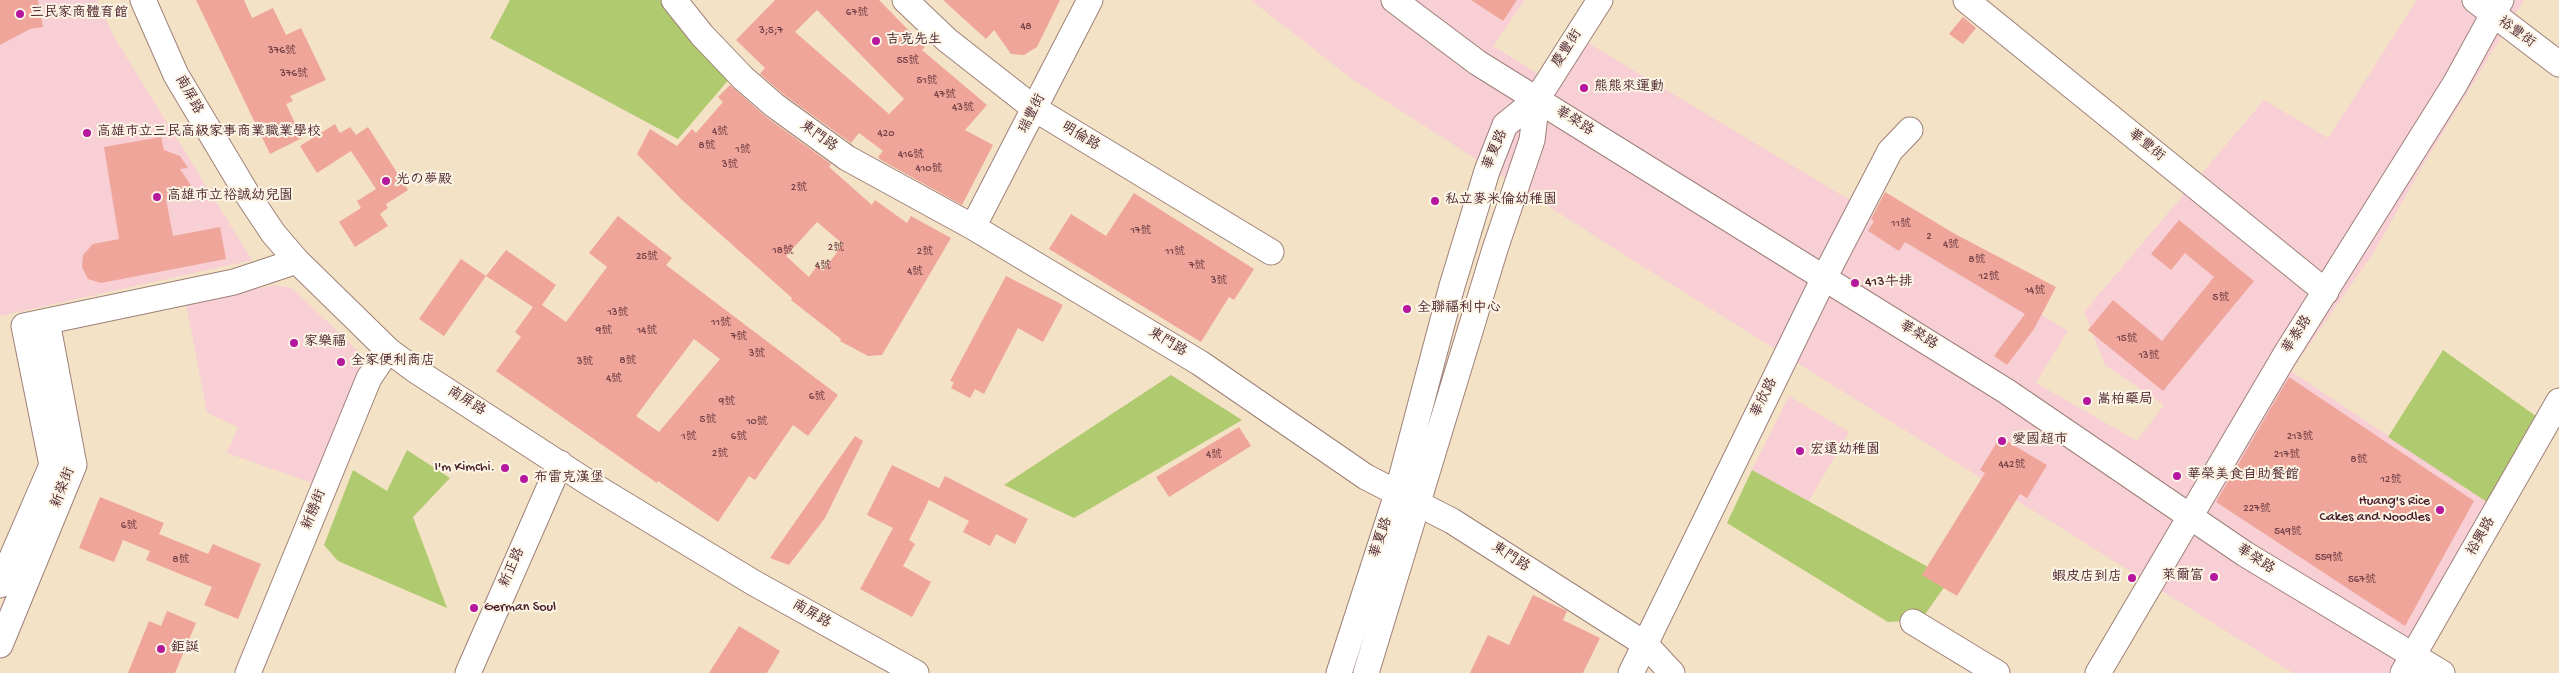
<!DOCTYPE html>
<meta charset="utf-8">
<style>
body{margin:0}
canvas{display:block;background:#f3e2c5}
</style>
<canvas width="2559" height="673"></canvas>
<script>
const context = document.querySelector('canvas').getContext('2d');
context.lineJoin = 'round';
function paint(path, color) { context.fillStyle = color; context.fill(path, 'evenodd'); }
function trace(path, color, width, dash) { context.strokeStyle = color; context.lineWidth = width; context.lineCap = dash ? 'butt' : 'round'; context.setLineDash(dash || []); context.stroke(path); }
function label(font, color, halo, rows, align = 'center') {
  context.font = font + ' "Gochi Hand","LXGW WenKai TC","Klee One",sans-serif'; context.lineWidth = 4; context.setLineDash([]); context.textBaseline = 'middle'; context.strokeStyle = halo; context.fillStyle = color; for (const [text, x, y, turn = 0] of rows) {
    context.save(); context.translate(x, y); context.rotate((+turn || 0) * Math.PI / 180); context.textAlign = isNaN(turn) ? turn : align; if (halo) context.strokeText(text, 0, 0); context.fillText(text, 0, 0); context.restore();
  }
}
const built = new Path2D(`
 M0,0h97l17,37 138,223 -252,56z
 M1251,0h274l-32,46 66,41 29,-44 480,288 -32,52 101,58 27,-36 -59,-40 -21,-53 180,-212 64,38 89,-138h107l-101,165 -49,87 -83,119 202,135 -101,167h-99l-686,-429 -255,-165z
 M275,285l17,3 68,65 -1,15 -41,117 -91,-32 11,-26 -31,-14 -21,-109z
 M1789,396l60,36 -40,69 -57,-31z`);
const green = new Path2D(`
 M510,0h156l64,78 -52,61 -188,-101z
 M2443,350l97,69 -47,87 -105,-69z
 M1171,375l71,45 -168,98 -70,-33z
 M407,450l43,28 -37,39 34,91 -109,-47 -14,-16 29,-75 34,21z
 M1752,470l198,109 -29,41 -33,2 -161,-99z`);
const building = new Path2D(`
 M0,0h38l5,27 -13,2 -30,16z
 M196,0h48l8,18 21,-10 13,27 15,-7 25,52 -36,16 3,5 -7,3 16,34 -32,16z
 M775,0h104l46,47 -3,3 65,55 -22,25 28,15 -31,60 -81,-45 -3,-3 5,-6 -24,-18 -8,10 -68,-49 -23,-20 5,-6 -29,-28zM817,10l87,89 -15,15 -94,-82z
 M943,0h117l-23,47 -13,8 -13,-1 -17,-24 -8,9z
 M1471,0h46l-14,21z
 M1963,17l13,11 -13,16 -14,-10z
 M730,85l36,32 65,47 -2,3 43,38 3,-5 32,23 4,-7 40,22 -69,117 -14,1 -28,-15 1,-2 -50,-39 1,-2 -110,-98 -45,-46 13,-25 27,17 15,-17 4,4 27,-31 -5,-5zM817,222l26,22 -20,27 -6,-5 -8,11 -23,-21z
 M335,124l5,9 10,-6 6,8 12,-8 40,63 -22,14 2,4 -8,6 8,12 -33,21 -16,-25 22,-14 -4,-7 19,-12 -25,-38 -34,22 -17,-27z
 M161,137l3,13 16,6 8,12 -8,1 16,24 -30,6 7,37 47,-9 6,32 -125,24 -13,-4 -6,-12 1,-12 10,-11 26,-5 -15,-92z
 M1885,192l70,42 101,53 -22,42 -27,36 -13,-9 31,-42 -120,-72 -6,9 -31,-20 6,-10 -3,-2z
 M1134,193l120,76 -20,31 -5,-3 -28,45 -152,-93 22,-35 35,22z
 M618,216l54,42 -6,7 172,130 -30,41 -15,-11 -38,55 -6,-4 -31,46 -60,-41 -1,2 -161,-112 25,-34 -6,-5 18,-25 -47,-31 20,-26 50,35 -14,20 24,17 41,-55 -18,-14zM694,339l26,20 -61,73 -23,-16z
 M2179,220l75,61 -91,110 -75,-61 25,-30 49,41 52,-64 -29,-24 -14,17 -20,-16z
 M461,259l25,17 -42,60 -25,-17z
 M1006,276l57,29 -20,37 -25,-14 -34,66 -9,-5 -5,9 -19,-10 3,-6 -4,-1z
 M2289,377l185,124 -69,125 -189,-124z
 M1239,427l12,19 -82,51 -13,-20z
 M855,436l8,5 -38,77 -36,47 -19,-7z
 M2000,437l47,28 -20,33 -7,-4 -63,102 -35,-21 63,-102 -5,-3z
 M892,465l47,23 6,-12 83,43 -13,25 -19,-10 -6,12 -27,-14 6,-11 -40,-21 -20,40 6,4 -12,22 28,16 -19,35 -52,-28 33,-61 -26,-13z
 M100,497l64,26 -5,11 49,20 5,-10 48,20 -23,55 -34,-14 8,-18 -66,-27 4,-9 -27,-11 -9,22 -35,-14z
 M1533,595l34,16 -4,9 37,18 -17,35h-113l18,-38 21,10z
 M167,611l29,12 -21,50h-47l21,-52 12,5z
 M739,626l41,25 -13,22h-58z`);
const minor = new Path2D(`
 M143,0l33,75 71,119 26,39 24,28 91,89 27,20 174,113 165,100 162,90
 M674,0l28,35 41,43 31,27 73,53 126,69 227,136 166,114 86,44 193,123 27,29
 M905,0l42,40 88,69 236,143
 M1394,0l84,63 528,328 239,163 197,119
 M1966,0l360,292
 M2475,0l84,64
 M973,227l117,-227
 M0,585l52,-120 -28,-139 210,-44 63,-21
 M1913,622l84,51
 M0,645l74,-180 -27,-144
 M248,673l121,-295 19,-28
 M468,673l92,-210
 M1339,673l58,-179 55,-208 35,-115 18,-46 32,-26 63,-99
 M1366,673l129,-424 37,-109 5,-41
 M1631,673l193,-395 66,-127 20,-21
 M2098,673l186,-316 171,-273 46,-84
 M2403,673l156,-272`);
const markers = [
 [20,14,5,"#b5179e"],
 [876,41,5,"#b5179e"],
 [1584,88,5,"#b5179e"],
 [87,133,5,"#b5179e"],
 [386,181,5,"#b5179e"],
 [157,197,5,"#b5179e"],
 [1435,201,5,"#b5179e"],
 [1855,283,5,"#b5179e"],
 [1407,309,5,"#b5179e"],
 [294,343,5,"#b5179e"],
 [341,362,5,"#b5179e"],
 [2087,401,5,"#b5179e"],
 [2002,441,5,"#b5179e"],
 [1800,451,5,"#b5179e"],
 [505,468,5,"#b5179e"],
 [2177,476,5,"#b5179e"],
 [524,479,5,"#b5179e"],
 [2440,510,5,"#b5179e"],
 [2214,577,5,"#b5179e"],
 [2132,578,5,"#b5179e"],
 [474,608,5,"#b5179e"],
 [161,649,5,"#b5179e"]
];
const numberNames = [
 ["67號",857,13],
 ["48",1026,27],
 ["3;5;7",771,31],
 ["376號",282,51],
 ["55號",908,61],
 ["376號",294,74],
 ["51號",927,81],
 ["47號",945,95],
 ["43號",963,108],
 ["4號",720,132],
 ["420",886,134],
 ["8號",707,146],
 ["1號",743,150],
 ["416號",911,155],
 ["3號",730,165],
 ["410號",929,169],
 ["2號",799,188],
 ["11號",1901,224],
 ["17號",1141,231],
 ["2",1929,237],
 ["4號",1951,245],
 ["2號",836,248],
 ["18號",783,251],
 ["2號",925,252],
 ["11號",1175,252],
 ["25號",647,257],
 ["8號",1977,260],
 ["4號",823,266],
 ["7號",1197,266],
 ["4號",915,272],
 ["12號",1989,277],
 ["3號",1219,281],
 ["14號",2035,291],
 ["5號",2221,298],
 ["13號",618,313],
 ["11號",721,323],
 ["9號",604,331],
 ["14號",647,331],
 ["7號",739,337],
 ["15號",2127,339],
 ["3號",757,354],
 ["13號",2149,356],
 ["8號",628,361],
 ["3號",585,362],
 ["4號",614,379],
 ["6號",817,397],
 ["9號",727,402],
 ["5號",708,420],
 ["10號",757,422],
 ["1號",689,437],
 ["6號",739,437],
 ["213號",2300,437],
 ["2號",720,454],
 ["4號",1214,455],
 ["217號",2287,455],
 ["8號",2359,460],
 ["442號",2012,465],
 ["12號",2391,480],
 ["227號",2257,509],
 ["6號",129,526],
 ["549號",2288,532],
 ["559號",2329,558],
 ["8號",181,560],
 ["567號",2362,580]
];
const poiNames = [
 ["三民家商體育館",30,14],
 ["吉克先生",886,41],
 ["熊熊來運動",1594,88],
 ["高雄市立三民高級家事商業職業學校",97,133],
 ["光の夢殿",396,181],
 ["高雄市立裕誠幼兒園",167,197],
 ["私立麥米倫幼稚園",1445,201],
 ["413牛排",1865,283],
 ["全聯福利中心",1417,309],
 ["家樂福",304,343],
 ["全家便利商店",351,362],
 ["嵩柏藥局",2097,401],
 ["愛國超市",2012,441],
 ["宏遠幼稚園",1810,451],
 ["I'm Kimchi.",495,468,"right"],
 ["華榮美食自助餐館",2187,476],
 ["布雷克漢堡",534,479],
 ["Huang's Rice",2430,502,"right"],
 ["Cakes and Noodles",2430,518,"right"],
 ["萊爾富",2204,577,"right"],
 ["蝦皮店到店",2122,578,"right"],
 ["German Soul",484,608],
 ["鉅誕",171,649]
];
const streetNames = [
 ["裕豐街",2516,33,36],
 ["慶豐街",1568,49,-57],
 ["南屏路",188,95,61],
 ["瑞豐街",1033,114,-63],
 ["華榮路",1574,122,32],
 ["東門路",818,137,36],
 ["明倫路",1080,137,31],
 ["華豐街",2146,146,39],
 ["華夏路",1496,150,-67],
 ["華泰路",2298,335,-57],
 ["華榮路",1918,336,32],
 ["東門路",1167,343,31],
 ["華欣路",1765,398,-64],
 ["南屏路",466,402,32],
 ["新榮街",64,488,-69],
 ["新勝街",315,510,-68],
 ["裕興路",2482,537,-60],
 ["華夏路",1382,538,-71],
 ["東門路",1510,558,33],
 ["華榮路",2255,560,33],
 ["新正路",513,568,-66],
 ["南屏路",811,615,30]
];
paint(built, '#f7cfd4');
paint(green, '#b0ca6f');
paint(building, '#f0a59a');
trace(minor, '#9e8078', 27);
trace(minor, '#fff', 25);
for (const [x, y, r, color] of markers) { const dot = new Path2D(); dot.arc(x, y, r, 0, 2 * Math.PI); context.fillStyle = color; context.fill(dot); trace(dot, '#fcf5e5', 2); }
label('11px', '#744047', null, numberNames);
label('14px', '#4a1f2b', '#fcf5e5', poiNames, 'left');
label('14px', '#4a1f2b', '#fcf5e5', streetNames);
</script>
